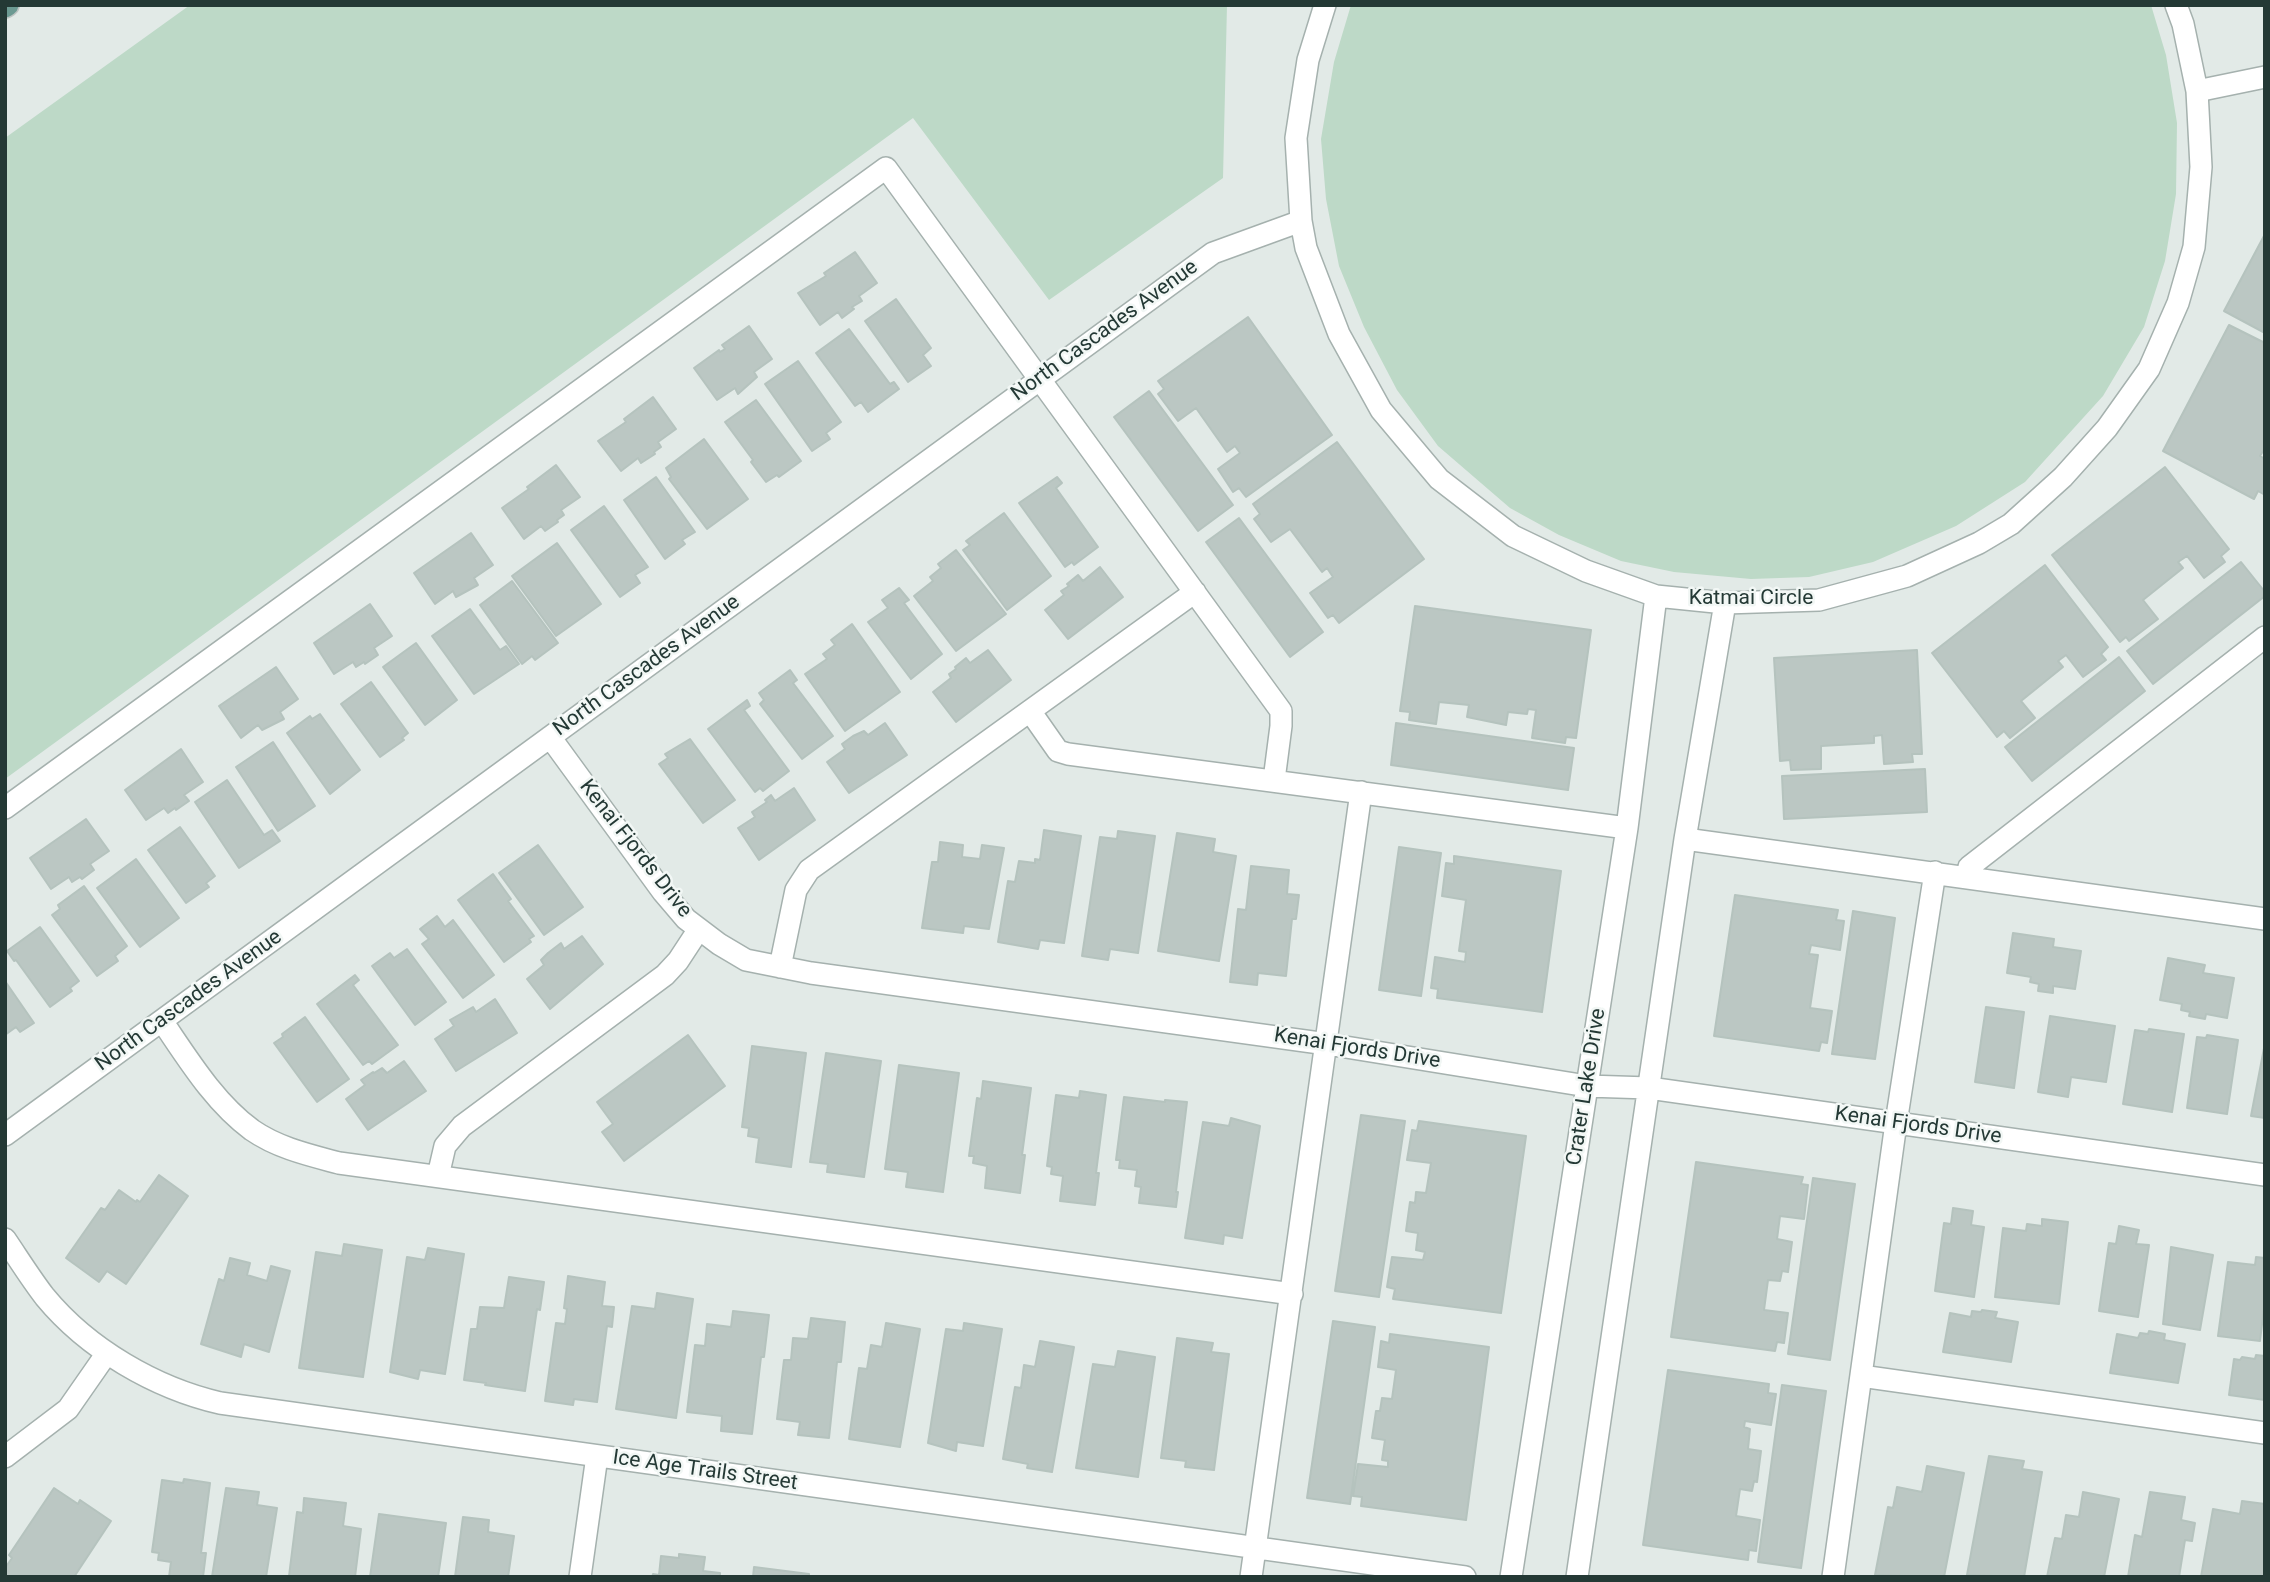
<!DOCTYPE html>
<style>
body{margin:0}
#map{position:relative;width:2270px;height:1582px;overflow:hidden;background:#e2eae7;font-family:Roboto,sans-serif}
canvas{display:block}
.frame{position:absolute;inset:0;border:7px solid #243935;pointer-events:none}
</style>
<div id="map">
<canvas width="2270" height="1582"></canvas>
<div class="frame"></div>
</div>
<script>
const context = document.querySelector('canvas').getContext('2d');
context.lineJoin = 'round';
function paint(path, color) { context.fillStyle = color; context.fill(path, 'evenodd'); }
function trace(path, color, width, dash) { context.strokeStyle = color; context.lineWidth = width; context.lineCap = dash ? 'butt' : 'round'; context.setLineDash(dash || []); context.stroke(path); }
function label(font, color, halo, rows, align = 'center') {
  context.font = font + ' Roboto,sans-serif'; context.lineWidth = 5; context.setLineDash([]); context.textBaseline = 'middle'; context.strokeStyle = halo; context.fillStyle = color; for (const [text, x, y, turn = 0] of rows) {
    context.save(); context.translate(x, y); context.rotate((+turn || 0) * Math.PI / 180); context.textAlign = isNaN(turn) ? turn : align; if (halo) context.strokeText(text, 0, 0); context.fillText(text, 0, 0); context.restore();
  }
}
const green = new Path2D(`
 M190,5h1037l-4,173 -174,122 -136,-182 -908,661v-641z
 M1351,5h800l15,50 11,68 -1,71 -11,67 -21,66 -41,69 -78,86 -69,44 -83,36 -64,15 -58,2 -77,-7 -53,-11 -62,-26 -49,-27 -72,-62 -41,-56 -33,-63 -25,-61 -13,-67 -5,-60 13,-77z`);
const building = new Path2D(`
 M2265,234v99l-41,-22z
 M855,252l22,31 -18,13 3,5 -10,6 2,2 -12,9 -4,-6 -18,13 -22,-32 28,-17 -2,-3z
 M896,299l35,49 -8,7 8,11 -23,16 -43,-61z
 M1248,317l84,118 -86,62 -7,-9 -6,4 -15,-23 22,-16 -5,-7 -8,6 -31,-44 -18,13 -20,-27 6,-5 -6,-8z
 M2229,325l36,18v105l-5,8 5,3v36l-7,-4 -4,8 -91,-48z
 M749,326l23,33 -18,13 3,5 -19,17 -3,-6 -18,12 -23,-32 25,-18 1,2 5,-3 -3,-4z
 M849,329l41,55 4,-2 5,7 -31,23 -7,-10 -6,4 -39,-53z
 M798,361l43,61 -15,11 4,6 -18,12 -47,-67z
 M1149,391l84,114 -35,26 -84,-114z
 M653,397l23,32 -18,13 3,5 -7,5 1,2 -14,9 -3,-5 -17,13 -23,-30 28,-19 -2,-3z
 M756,400l45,61 -22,16 -2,-2 -11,7 -15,-20 2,-2 -28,-38z
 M704,439l44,60 -41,30 -38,-50 2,-2 -5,-9z
 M1337,442l87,117 -85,64 -6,-8 -5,3 -18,-25 23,-16 -6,-9 -5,4 -32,-43 -19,13 -17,-23 6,-5 -7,-10z
 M556,465l24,32 -19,13 3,5 -7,5 1,2 -13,9 -4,-5 -17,13 -22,-31 27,-19 -2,-2z
 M2165,467l64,82 -8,7 4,6 -21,16 -17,-22 -9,6 5,6 -40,32 15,19 -29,22 -3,-4 -6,5 -68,-87z
 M656,477l39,55 -13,8 3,4 -20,15 -41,-59z
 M1057,477l5,6 -6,5 42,59 -24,18 -2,-3 -7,5 -46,-64z
 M604,506l44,61 -13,8 5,8 -20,14 -49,-67z
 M1004,513l47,63 -44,34 -44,-60 7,-5 -4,-4z
 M1239,518l84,114 -33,25 -84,-115z
 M471,533l22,32 -19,13 4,7 -22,12 -3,-6 -18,13 -21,-31z
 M557,543l44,61 -45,32 -44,-60z
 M956,550l50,64 -50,37 -42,-55 19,-15 -3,-4 11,-9 -3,-4z
 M2241,562l24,30v4l-112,88 -26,-33z
 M2045,565l63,82 -7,7 5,6 -23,17 -17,-22 -8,6 5,6 -42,34 14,17 -25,20 -6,-7 -7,6 -65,-84z
 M1100,567l23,30 -55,42 -23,-29 19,-15 -3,-4 8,-5 -2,-2 11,-9 5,6z
 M512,581l46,62 -23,17 -3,-4 -10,8 -42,-59z
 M899,588l10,12 -5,3 38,51 -31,25 -43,-57 20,-14 -6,-8z
 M370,604l22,32 -18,12 4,7 -13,9 -1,-2 -8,5 -3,-5 -19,12 -20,-31z
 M1415,606l176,24 -15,108 -10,-1 -1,6 -33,-5 4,-28 -8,-1 -1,5 -19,-2 -2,13 -39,-8 2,-12 -30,-3 -3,22 -27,-4 1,-8 -10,-1z
 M470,609l30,41 6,-4 13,18 -45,30 -42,-58z
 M852,624l48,68 -55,39 -40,-57 22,-15 -4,-5 12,-9 -4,-5z
 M416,643l41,57 -32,25 -42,-58z
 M988,650l23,30 -55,42 -23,-30 18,-14 -2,-4 7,-5 -1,-2 11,-9 4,5z
 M1917,650l5,104h-10l1,8 -29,2 -2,-29 -8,1v7l-53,3v23l-30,1 -1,-10 -10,1 -6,-103z
 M2119,657l26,34 -113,90 -27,-34z
 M276,667l22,32 -18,13 4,7 -22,11 -4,-5 -17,13 -22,-32z
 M790,670l7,10 -4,3 40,53 -31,23 -42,-55 4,-4 -5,-7z
 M371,682l37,51 -6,5 2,2 -24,17 -39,-53z
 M747,700l3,6 -6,4 45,61 -26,20 -3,-3 -5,4 -47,-63z
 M320,714l40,56 -30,24 -43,-61 23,-17 2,3z
 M885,723l22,32 -58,38 -22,-31 18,-13 -3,-5 11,-8 11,-5 4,4z
 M1396,723l178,25 -6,42 -177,-25z
 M690,739l45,61 -32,23 -44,-59 9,-6 -3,-4z
 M273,742l42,64 -37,25 -42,-64z
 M181,749l22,33 -19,13 5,6 -13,9 -1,-2 -7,5 -4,-5 -18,12 -21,-30z
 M1925,769l2,43 -143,7 -2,-43z
 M227,780l37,55 8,-5 8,11 -41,27 -44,-66z
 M794,788l21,32 -56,40 -21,-32 17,-11 -3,-5 15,-10 -2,-2 6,-5 4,6z
 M86,819l23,32 -19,13 4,6 -12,9 -2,-2 -8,5 -3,-5 -18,12 -21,-31z
 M180,827l35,49 -9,7 3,4 -23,16 -38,-53z
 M1044,830l37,6 -17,107 -24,-3 -2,9 -40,-7 10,-61 7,1 4,-21 16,2v-4l5,1z
 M1118,831l37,5 -17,117 -28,-4 -2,11 -26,-4 18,-119 17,2z
 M1177,833l38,6 -2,13 23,4 -17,105 -61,-10z
 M940,842l23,3 -1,12 18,2 2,-14 22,3 -15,81 -25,-3 -1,7 -41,-5 10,-66h6z
 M538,845l45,62 -39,28 -45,-62z
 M1399,847l42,6 -20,143 -42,-6z
 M1454,856l107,15 -19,141 -105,-14 1,-9 -7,-1 4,-31 30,5 1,-10 -7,-1 7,-51 -24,-4 4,-33 8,1z
 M136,859l43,59 -39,29 -43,-59z
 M1251,866l38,4 -2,24 12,1 -3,24h-4l-6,57 -28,-3 -1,12 -27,-3 8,-73 8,1z
 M493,874l18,25 -3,2 26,35 -5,3 2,3 -27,20 -46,-62z
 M84,886l43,60 -12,10 3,5 -21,15 -45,-61 8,-6 -2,-4z
 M1735,895l103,15 -2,10 8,1 -4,29 -29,-5 -2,9 9,1 -8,53 22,3 -5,32 -6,-1 -2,9 -105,-15z
 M1853,911l42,7 -20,141 -43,-5z
 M437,916l8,11 8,-7 41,55 -31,23 -41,-54 7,-5 -9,-10z
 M40,927l39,54 -9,7 2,3 -22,16 -34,-47 -2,1 -7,-10z
 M2013,933l41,6 -1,8 28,4 -6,38 -22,-3v7l-15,-2 1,-7 -9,-2 1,-5 -24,-4z
 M582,936l21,28 -53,45 -23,-30 17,-14 -3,-5 7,-7 13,-10 3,6z
 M407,949l39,53 -31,23 -43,-59 18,-13 4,5z
 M2168,958l37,7 -2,8 31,5 -7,40 -21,-4 -1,5 -16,-3 1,-4 -9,-2 1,-6 -22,-4z
 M355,975l4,5 -6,5 45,60 -26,19 -3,-3 -6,4 -46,-61z
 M5,981l29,42 -14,9 -4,-5 -11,8z
 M495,999l22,34 -61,38 -21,-32 19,-13 -4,-6 23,-13 3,5z
 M1986,1007l38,5 -10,76 -39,-6z
 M2050,1016l65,10 -9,56 -35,-5 -3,20 -30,-5z
 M305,1017l44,62 -32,23 -43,-59 9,-6 -1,-3z
 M2149,1029l35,5 -12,78 -49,-8 12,-74 13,2z
 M688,1035l37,51 -101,75 -22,-29 11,-8 -16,-22z
 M2207,1035l31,5 -11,74 -40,-6 10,-71 9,1z
 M2265,1043v75l-14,-2z
 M752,1046l54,7 -15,114 -35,-5 3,-24 -11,-2 1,-8 -7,-1z
 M826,1053l55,8 -17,116 -37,-5 1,-8 -18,-2z
 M404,1061l22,30 -58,39 -22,-31 19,-14 -4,-5 12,-8 1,1 8,-5 5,5z
 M899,1065l60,8 -16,119 -37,-5 2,-15 -23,-3z
 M983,1081l48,7 -9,67h3l-5,38 -35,-5 2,-22 -14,-3 1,-7h-5l8,-58 4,1z
 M1080,1091l26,4 -10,78h3l-4,32 -35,-4 3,-25 -12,-2 1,-7 -5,-1 9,-71 23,3z
 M1124,1097l41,5v-2l22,2 -11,90h2l-2,15 -37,-4 2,-16 -6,-1 2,-16 -18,-2 1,-8h-4z
 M1361,1115l44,6 -26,176 -44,-6z
 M1231,1118l29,8 -18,112 -18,-3 -1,9 -38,-6 18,-116 26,4z
 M1419,1121l107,15 -25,177 -108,-14 2,-10 -8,-2 5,-30 31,3 2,-8 -9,-2 2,-17 -12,-2 4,-29 5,1 1,-11 10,1 5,-30 -24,-3 5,-30 5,1z
 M1696,1162l107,15 -2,7 7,1 -4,34 -24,-3 -3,23 15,3 -4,30 -6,-1 -2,10 -12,-1 -4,30 24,3 -4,30 -7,-1 -2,9 -104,-14z
 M159,1175l29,21 -62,88 -19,-13 -8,11 -33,-24 35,-50 4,2 14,-20 17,12 1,-2 3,2z
 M1813,1178l42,6 -25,176 -42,-6z
 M1953,1208l20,3 -2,14 13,2 -10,70 -39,-6 9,-68 7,1z
 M2042,1219l26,3 -9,82 -64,-7 8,-69 23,3 1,-7 15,2z
 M2119,1226l20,4 -3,14 13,1 -11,72 -39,-6 10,-68 7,1z
 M344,1244l38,6 -19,127 -64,-9 17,-116 26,4z
 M2171,1247l42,8 -13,75 -37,-6z
 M428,1248l36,6 -19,120 -25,-4 -2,9 -28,-7 17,-115 18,3z
 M2256,1257l9,1v42l-5,41 -42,-5 10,-74 27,3z
 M230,1258l20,5 -3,12 20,6 4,-15 19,5 -21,81 -25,-8 -3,13 -40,-13 18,-65 5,2z
 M568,1276l37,6 -3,24 12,1 -2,20 -5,-1 -10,76 -23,-3 -1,6 -28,-4 11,-78 9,1 2,-15 -3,-1z
 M509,1277l35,5 -4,28 -3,-1 -12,82 -40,-6 1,-2 -22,-3 7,-51h6l3,-22 24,1z
 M657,1293l36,6 -17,119 -60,-9 16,-103 23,3z
 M1982,1310l15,2 -2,6 23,4 -7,40 -68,-10 7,-39 21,4 1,-6 9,1z
 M733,1311l36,4 -5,42h-3l-9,77 -31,-3 1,-15 -35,-4 8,-67 10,1 2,-22 24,3z
 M811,1318l34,4 -4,40h-4l-8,76 -31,-3 2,-13 -23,-3 7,-59h7l2,-22 15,1z
 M1333,1321l42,6 -25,177 -43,-6z
 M886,1323l34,6 -20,118 -51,-8 10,-71 8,1 4,-24 11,2z
 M964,1323l38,6 -19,117 -26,-4 -1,9 -28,-8 18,-114 17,2z
 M2149,1331l16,3 -1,6 21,4 -7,39 -68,-10 7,-39 21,4 2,-5 8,1z
 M1390,1334l99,13 -23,173 -105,-14 1,-9 -9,-1 5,-32 30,3v-6l-6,-1 3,-20 -13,-2 4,-27h4l2,-13 10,1 4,-29 -18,-3 3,-26 8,2z
 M1177,1338l36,5 -2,9 18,2 -15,116 -29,-3 1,-6 -25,-3z
 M1040,1341l34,6 -22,125 -25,-4 1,-4 -25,-5 12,-72 6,1 3,-23 11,2z
 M1118,1351l37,6 -17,120 -62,-9 17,-104 22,3z
 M2256,1355l9,1v44l-36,-5 5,-36 6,1 2,-3 13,2z
 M1668,1370l101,14 -1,9 8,1 -5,31 -26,-4 -1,6 6,2 -2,20 13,2 -4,31 -3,-1 -2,10 -12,-2 -4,27 24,4 -4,31 -7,-1 -1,10 -105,-15z
 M1782,1385l44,6 -25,177 -43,-6z
 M1989,1456l35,5 -2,8 20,3 -18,105 -57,-2z
 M1927,1466l37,7 -20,104 -69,-2 13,-68 5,1 4,-21 25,5z
 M184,1479l26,4 -9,70h5l-3,24h-34l2,-15 -13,-2 1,-7 -7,-1 10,-72 21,3z
 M54,1488l24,16 2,-4 31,21 -37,56h-69v-9l7,-10 -3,-3z
 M226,1488l33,4 -2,13 20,3 -11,69h-54z
 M2083,1492l36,7 -15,78h-57l8,-39 7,1 4,-24 13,2z
 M2150,1492l35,5 -4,23 14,3 -3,18 -7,-1 -6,37h-51l7,-42 7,2z
 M304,1498l42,5 -3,23 18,3 -6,48 -66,-1 8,-64 6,1z
 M2242,1501l23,3v73h-64l12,-68 27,5z
 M379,1514l67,9 -8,54h-68z
 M463,1517l26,3 -1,12 26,4 -6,41h-53z
 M679,1554l26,3 -2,14 17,2v4h-68l1,-3 6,1 2,-19 18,2z
 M754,1567l55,7v3h-56z`);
const minor = new Path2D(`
 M1325,5l-17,55 -12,78 5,83 5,27 33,86 42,76 58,69 74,57 73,35 70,25 69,7 94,-3 88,-24 72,-33 32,-19 52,-47 44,-49 42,-59 29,-66 16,-56 7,-80 -4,-76 -14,-67 -7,-19
 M2197,91l68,-14
 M1030,711l28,40 10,3 559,74
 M550,737l113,155 23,27 33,25 27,16 65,13 516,71 260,42 62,2 616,87
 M5,808l881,-640 395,543v15l-7,54
 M1685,839l580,80
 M1967,877l2,-10 296,-230
 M780,967l16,-77 13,-20 386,-278
 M162,1021c26,38 52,81 90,109 26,18 57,25 87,33l953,131
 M5,1135l1208,-882 88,-32
 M438,1176l7,-30 17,-20 203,-151 13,-14 21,-32
 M5,1239c13,19 26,40 40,58 43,52 110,91 175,106l1245,174
 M1861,1376l404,57
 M5,1457l63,-48 39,-56
 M580,1577l17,-121
 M1251,1577l110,-785
 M1511,1577l116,-749 29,-232
 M1577,1577l108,-738 40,-236
 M1833,1577l63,-454 39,-251`);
const major = new Path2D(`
 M5,7l3,-2`);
const streetNames = [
 ["North Cascades Avenue",1105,331,-36],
 ["Katmai Circle",1751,599],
 ["North Cascades Avenue",647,666,-36],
 ["Kenai Fjords Drive",635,849,52],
 ["North Cascades Avenue",189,1001,-36],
 ["Kenai Fjords Drive",1357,1049,9],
 ["Crater Lake Drive",1587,1087,-81],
 ["Kenai Fjords Drive",1918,1126,8],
 ["Ice Age Trails Street",705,1471,8]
];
paint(green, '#bdd9c7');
paint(building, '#bbc7c3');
trace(building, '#b5c3be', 2);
trace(minor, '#a5b1ae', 24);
trace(major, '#bdc4c2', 24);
trace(minor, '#fff', 21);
trace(major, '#6c9a92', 21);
label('21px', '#243935', '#f2f7f5', streetNames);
</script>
